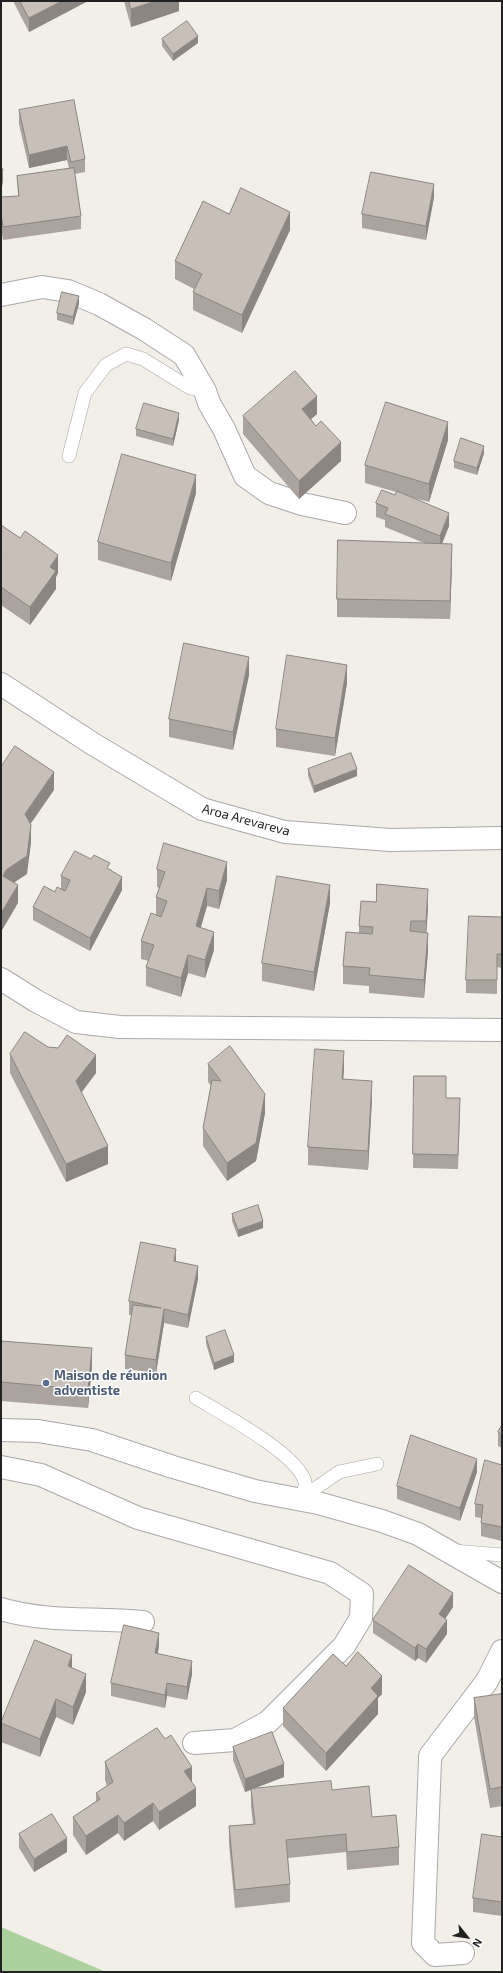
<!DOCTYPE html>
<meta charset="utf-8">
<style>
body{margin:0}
#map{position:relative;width:503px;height:1973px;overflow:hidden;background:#f2efe9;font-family:"Exo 2",sans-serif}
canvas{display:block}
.frame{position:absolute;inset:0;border:2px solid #222;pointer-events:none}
.north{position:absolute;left:447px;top:1917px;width:40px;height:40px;-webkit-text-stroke:3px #fff;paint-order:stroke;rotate:120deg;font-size:11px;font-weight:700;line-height:16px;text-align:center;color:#222}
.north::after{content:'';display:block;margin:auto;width:14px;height:18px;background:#222;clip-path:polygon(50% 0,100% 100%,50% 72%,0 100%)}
</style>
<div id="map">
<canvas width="503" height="1973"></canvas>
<div class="frame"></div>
<div class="north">N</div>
</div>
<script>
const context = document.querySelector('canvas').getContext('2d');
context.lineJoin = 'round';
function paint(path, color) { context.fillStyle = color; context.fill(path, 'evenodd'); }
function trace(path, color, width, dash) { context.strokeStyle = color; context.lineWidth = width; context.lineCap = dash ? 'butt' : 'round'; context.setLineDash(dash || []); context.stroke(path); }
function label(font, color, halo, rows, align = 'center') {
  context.font = font + ' "Exo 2",sans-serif'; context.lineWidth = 3; context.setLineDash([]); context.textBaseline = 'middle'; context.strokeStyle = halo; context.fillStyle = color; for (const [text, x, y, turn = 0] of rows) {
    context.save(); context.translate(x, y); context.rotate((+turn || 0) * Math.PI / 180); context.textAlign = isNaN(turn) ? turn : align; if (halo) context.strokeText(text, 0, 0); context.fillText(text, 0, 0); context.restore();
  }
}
const forest = new Path2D(`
 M1,1927l105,45h1h-106z`);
const service = new Path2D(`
 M69,456l16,-63 21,-28 20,-11 17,5 47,29 15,3
 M196,1398c25,15 102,56 109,84 1,4 -2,11 -2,16
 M300,1499l39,-27 38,-8
 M454,1551l48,4`);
const minor = new Path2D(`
 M1,295l41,-8 26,4 31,13 45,25 40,26 21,36 4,12 15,26 21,47 24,17 33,11 43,9
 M1,684l92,60 109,65 83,23 105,8 112,-2
 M1,979l35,22 40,21 44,5 382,3
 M1,1430l37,1 54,9 81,27 82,24 63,12 64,18 36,13 84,48
 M1,1467l40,8 97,43 192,55 32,21 -1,24 -17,28 -76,76 -33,18 -41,3
 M1,1609c48,14 93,8 142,13
 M463,1953l-28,2 -12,-12 7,-183v-4l57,-75 15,-30`);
const wall = new Path2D(`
 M13,1h73v1l-57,30z
 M124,1h55v10l-48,16z
 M162,39l36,4 -25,18 -11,-15z
 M19,110l66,49v13l-10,2 6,42v13l-78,11 -2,-12v-31l17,-1 -1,-20 52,-8 -2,-8 -38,8 -10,-44z
 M434,197l-8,43 -64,-12v-14z
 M229,214l61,16 -48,103 -49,-23v-18l1,-3 -19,-10v-18z
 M79,304l-6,21 -16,-5v-7z
 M317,414l-6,5 30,42 -42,38 -56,-65v-18z
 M179,420l-6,26 -37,-10v-7z
 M448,440l-19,62 -19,-5 39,29 -7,17 10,19 -2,57 -113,-2v-18l87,-56 -39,-16v-7l-9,-3v-14l19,-8 1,-3 -31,-9v-18z
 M484,453l-7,22 -23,-7v-7z
 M196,493l-25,88 -73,-21v-18z
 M1,525l19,13 38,35 -2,4v12l-26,36 -29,-20z
 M249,675l-16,75 -64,-13v-18z
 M347,683l-12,73 -59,-9v-18z
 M308,769l49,7 -43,17 -6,-17z
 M110,869l12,21 -32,61 -57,-31v-13l28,-18v-13z
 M157,869l70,11 -8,29 -12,-3 -7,22 14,22 -9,28 -17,-5 -7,24 -35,-11v-19l3,-6 -8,-2v-18l15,-26v-18l3,-9 -2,-1z
 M330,903l-16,88 -52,-10v-18z
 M428,907l-2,25 2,19 -4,47 -55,-5v-7l-26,-2v-18l16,-33v-7z
 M502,917v51l-5,-1v27l-31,-1v-13z
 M48,1047l10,1 38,25 -15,19 27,72 -42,18 -56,-109v-19z
 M208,1064l57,49 -9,48 -29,20 -24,-35v-18l8,-42 -3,-4z
 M344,1069l-1,10 29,20 -4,71 -60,-5v-18z
 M414,1076l32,22 14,14 -2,57 -45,-1z
 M232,1214l31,14 -25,9 -6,-16z
 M176,1261l22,18 -10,49 -24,-5 -8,50 -31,-4v-14l7,-40h-3v-14z
 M206,1337l28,25 -20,8 -8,-26z
 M1,1341l91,25 -4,42 -87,-7z
 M502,1425v23l-4,-2v-14z
 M502,1465v76l-21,-5v-18l-6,-1v-13z
 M477,1472l-17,49 -63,-22v-13z
 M453,1607l-8,12 2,15 -21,29 -8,-5 -3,3 -42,-28v-13z
 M159,1646l-1,7 34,21 -5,26 -20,-4 -2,12 -54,-12v-13z
 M346,1666l36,28 -4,4v16l-52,57 -43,-45v-18z
 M72,1668l14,24 -13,33 -17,-8 -16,40 -39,-15v-19z
 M502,1694v112l-12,2 -16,-91v-19z
 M233,1747l51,30 -32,12 80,1 40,27 27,30v18l-52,5 -1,-18 -58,6 2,26v18l-55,6 -6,-64v-18l24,-2 -2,-17v-17l-6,2 -12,-32z
 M105,1762l87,20 4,24 -37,24 -6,-9 -29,20 -6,-8 -32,22 -13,-20v-18l23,-16v-8l11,-7 -2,-6z
 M19,1834l48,18 -33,20 -15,-24z
 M502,1837v79l-29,-4v-14z`);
const shadedWall = new Path2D(`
 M62,1h24v1l-57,30v-14z
 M156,1h23v10l-48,16v-18z
 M198,36v7l-25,18v-7z
 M67,146v14l-38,8v-13z
 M3,169v13l-2,10v-13z
 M434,184v13l-8,43v-14z
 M290,212v18l-48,103v-18z
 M79,296v8l-6,21v-8z
 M317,396v18l-15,13v-18z
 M179,413v7l-6,26v-7z
 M448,422v18l-19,62v-18z
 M341,442v19l-42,38v-18z
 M484,446v7l-7,22v-7z
 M196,475v18l-25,88v-18z
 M449,513v13l-9,23v-13z
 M452,544v18l-2,57v-18z
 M58,555v18l-2,4v12l-26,36v-18l20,-40z
 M249,657v18l-16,75v-18z
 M347,665v18l-12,73v-18z
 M357,769v7l-43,17v-7z
 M54,772v18l-29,42v-18z
 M31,825v18l-4,31 -21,14 -3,-12z
 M227,862v18l-8,29v-18z
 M122,877v13l-32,61v-13z
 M18,885v18l-17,29v-19z
 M330,885v18l-16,88v-19z
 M207,888v18l-11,39v-19z
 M428,889v18l-2,33v-19z
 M214,932v18l-9,28v-18z
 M428,933v18l-4,47v-18z
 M188,955v18l-7,24v-19z
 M344,1051v18l-2,28v-18z
 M96,1055v18l-20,27v-19z
 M372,1081v18l-4,71v-19z
 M265,1094v19l-9,48 -29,20v-18z
 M108,1146v18l-42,18v-18z
 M263,1221v7l-25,9v-7z
 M176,1249v13l-2,-1z
 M198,1266v13l-10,49v-13z
 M164,1309v14l-8,50v-13z
 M92,1348v18l-4,42v-18z
 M234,1355v7l-20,8v-7z
 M477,1459v13l-17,49v-13z
 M453,1593v14l-14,21v-14z
 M447,1620v14l-21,29v-14z
 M159,1633v13l-4,20v-13z
 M418,1644v14l-3,3v-13z
 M72,1655v18l-4,-7z
 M192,1661v13l-5,26v-13z
 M86,1674v18l-13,33v-18z
 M382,1676v18l-4,4v16l-52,57v-18l45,-65z
 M167,1683v13l-2,12v-13z
 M56,1699v18l-16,40v-18z
 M284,1764v13l-39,15v-13z
 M192,1767v18l-8,-14z
 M196,1788v18l-37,24v-18z
 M153,1803v18l-29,20v-18z
 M118,1815v18l-32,22v-19z
 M67,1838v14l-33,20v-13z`);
const building = new Path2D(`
 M20,1h42l-33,17z
 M129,1h27l-25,8z
 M187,21l11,15 -25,18 -11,-15z
 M74,100l11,59 -14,3 -4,-16 -38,9 -10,-45z
 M1,168l2,1 -2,10z
 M74,168l7,48 -78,11 -2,-13v-17l18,-1 -2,-20z
 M371,172l63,12 -8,42 -64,-12z
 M241,188l49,24 -48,103 -49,-23 9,-18 -27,-13 28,-60 26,13z
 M62,292l17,4 -6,21 -16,-4z
 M295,371l22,25 -15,13 14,17 5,-5 20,21 -42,39 -56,-65z
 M386,402l62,20 -19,62 -64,-19z
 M144,403l35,10 -6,26 -37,-10z
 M461,438l23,8 -7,22 -23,-7z
 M122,454l74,21 -25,88 -73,-21z
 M382,490l13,5 2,-4 52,22 -9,23 -55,-22 3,-6 -12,-5z
 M1,525l19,13 5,-7 33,24 -8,12 6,4 -26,36 -29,-20v-27l1,-2 -1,-1z
 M338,540l114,4 -2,57 -113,-2z
 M184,643l65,14 -16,75 -64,-13z
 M287,655l60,10 -12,73 -59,-9z
 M15,746l39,26 -29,42 6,11 -4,31 -21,14 -3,6 15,9 -17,28v-146z
 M351,753l6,16 -43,17 -6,-17z
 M164,843l63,19 -8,29 -12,-3 -11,38 18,6 -9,28 -17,-5 -7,23 -35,-11 8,-22 -13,-4 10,-28 10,4 6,-16 -11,-4 9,-25 -8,-3z
 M75,851l16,8 3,-4 16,8 -3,5 15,9 -32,61 -57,-31 11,-21 11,6 2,-5 8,4 5,-11 -9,-4z
 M277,876l53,9 -16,87 -52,-9z
 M377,884l51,5 -2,32h-15l-1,10 18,2 -4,47 -55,-5 1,-7 -27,-2 3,-34 26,2 1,-7 -14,-1 2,-25 15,1z
 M469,916l33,1v37h-5v26h-31z
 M25,1032l23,15 10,1 9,-13 29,20 -20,26 32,65 -42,18 -56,-110z
 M230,1046l35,48 -9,49 -29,20 -24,-35 9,-48 9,1 -13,-17z
 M315,1049l29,2 -2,28 30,2 -4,70 -60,-4z
 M414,1076h32v22h14l-2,57 -45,-1z
 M258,1205l5,16 -25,9 -6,-16z
 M141,1242l35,7 -2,12 24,5 -10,49 -24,-6 -8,51 -31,-5 8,-50 28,3 -32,-7z
 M225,1330l9,25 -20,8 -8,-26z
 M1,1341l91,7 -4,42 -87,-8z
 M502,1425v10l-4,-3z
 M411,1435l66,24 -17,49 -63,-22z
 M485,1460l17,5v62l-21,-4 2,-18 -8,-1z
 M409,1565l44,28 -14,21 8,6 -21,29 -8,-5 -3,4 -42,-28z
 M124,1625l35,8 -4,20 37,8 -5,26 -20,-4 -2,12 -54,-12z
 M35,1640l37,15 -4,11 18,8 -13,33 -17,-8 -16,40 -39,-16z
 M358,1652l24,24 -11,12 7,8 -52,57 -43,-45 50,-54 13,12z
 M502,1694v93l-12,2 -16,-91z
 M157,1728l8,11 6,-4 21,32 -8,4 12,17 -37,24 -6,-9 -29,20 -6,-8 -32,21 -13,-19 27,-18 -4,-6 17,-11 -8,-20z
 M272,1732l12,32 -39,15 -12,-32z
 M331,1781l1,9 37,-4 3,31 24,-2 3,32 -52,5 -1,-18 -60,6 4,44 -55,6 -6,-64 26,-2 -4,-35z
 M52,1814l15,24 -33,21 -15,-25z
 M482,1834l20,3v65l-29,-4z`);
const markers = [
 [46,1383,4,"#5c6f8a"]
];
const streetNames = [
 ["Aroa Arevareva",246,820,15]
];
const serviceNames = [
 ["Maison de réunion",54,1376],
 ["adventiste",54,1391]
];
paint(forest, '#add19e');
trace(service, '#a9a9a9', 14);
trace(minor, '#a9a9a9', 24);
trace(service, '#fff', 13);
trace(minor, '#fff', 22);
paint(wall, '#aba49e');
paint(shadedWall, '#8b8681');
paint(building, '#c7bfb8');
trace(building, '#8b8681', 1);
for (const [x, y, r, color] of markers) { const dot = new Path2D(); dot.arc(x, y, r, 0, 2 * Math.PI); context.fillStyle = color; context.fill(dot); trace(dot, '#fff', 1.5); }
label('13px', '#222', '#fff', streetNames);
label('bold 13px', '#4e5e75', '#fff', serviceNames, 'left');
</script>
